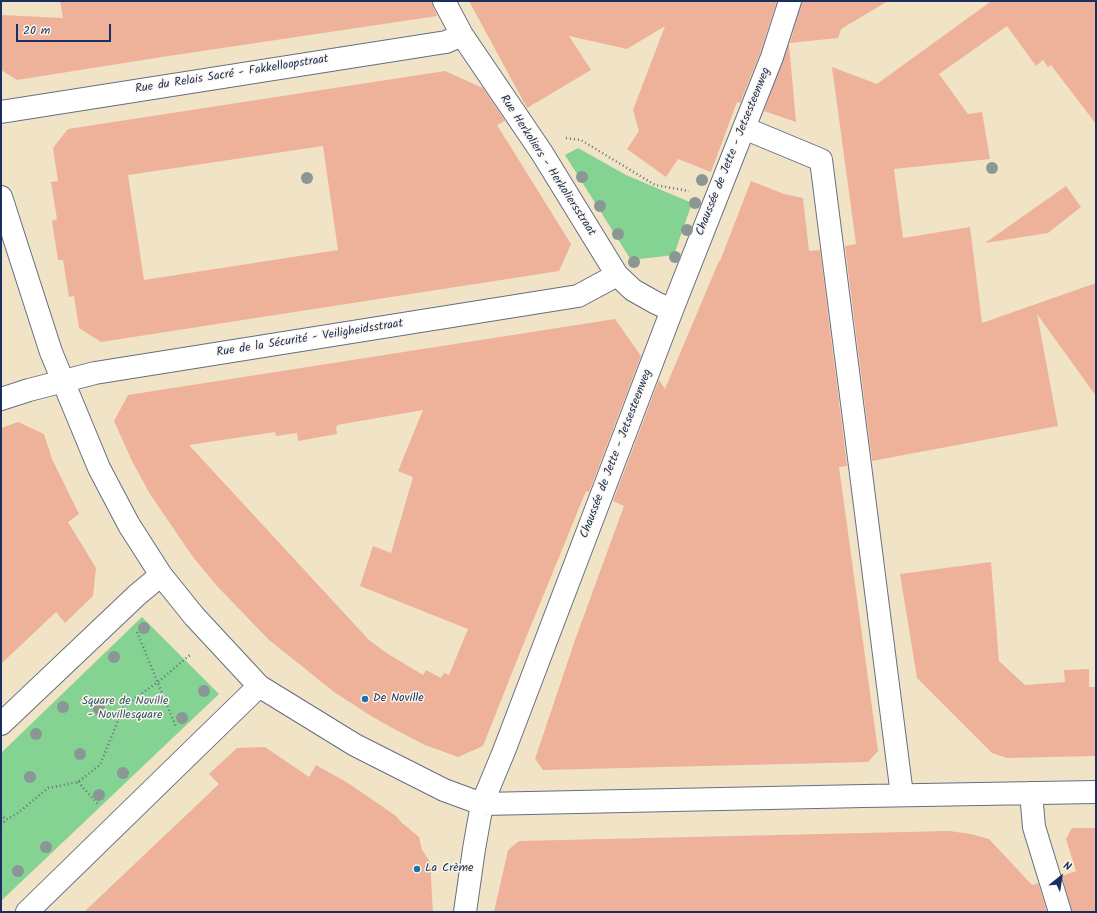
<!DOCTYPE html>
<meta charset="utf-8">
<style>
body{margin:0}
#map{position:relative;width:1097px;height:913px;overflow:hidden;background:#f1e3c6;font-family:Kalam,sans-serif}
canvas{display:block}
.frame{position:absolute;inset:0;border:2px solid #1b2f5e;pointer-events:none}
.north{position:absolute;left:1041px;top:857px;width:40px;height:40px;-webkit-text-stroke:3px #fbf7ec;paint-order:stroke;rotate:30deg;font-size:11px;font-weight:700;line-height:16px;text-align:center;color:#1b2f5e}
.north::after{content:'';display:block;margin:auto;width:14px;height:18px;background:#1b2f5e;clip-path:polygon(50% 0,100% 100%,50% 72%,0 100%)}
.scale{position:absolute;left:16px;top:24px;width:95px;height:18px;box-sizing:border-box;border:2px solid #1b2f5e;border-top:0;padding-left:5px;font-size:12px;line-height:14px;white-space:nowrap;color:#1b2f5e;-webkit-text-stroke:3px #fbf7ec;paint-order:stroke}
</style>
<div id="map">
<canvas width="1097" height="913"></canvas>
<div class="frame"></div>
<div class="north">N</div>
<div class="scale">20 m</div>
</div>
<script>
const context = document.querySelector('canvas').getContext('2d');
context.lineJoin = 'round';
function paint(path, color) { context.fillStyle = color; context.fill(path, 'evenodd'); }
function trace(path, color, width, dash) { context.strokeStyle = color; context.lineWidth = width; context.lineCap = dash ? 'butt' : 'round'; context.setLineDash(dash || []); context.stroke(path); }
function label(font, color, halo, rows, align = 'center') {
  context.font = font + ' Kalam,sans-serif'; context.lineWidth = 3; context.setLineDash([]); context.textBaseline = 'middle'; context.strokeStyle = halo; context.fillStyle = color; for (const [text, x, y, turn = 0] of rows) {
    context.save(); context.translate(x, y); context.rotate((+turn || 0) * Math.PI / 180); context.textAlign = isNaN(turn) ? turn : align; if (halo) context.strokeText(text, 0, 0); context.fillText(text, 0, 0); context.restore();
  }
}
const green = new Path2D(`
 M578,148l48,27 66,28 -18,52 -43,5 -66,-105z
 M142,617l77,77 -218,207v-148z`);
const building = new Path2D(`
 M60,1h372l5,15 -275,41 -145,23 -16,-10v-55l62,3z
 M469,1h308l-17,52 -20,50 -3,-1 -26,70 -33,-13 -12,18 -39,-28 12,-18 -6,-21 32,-84 -38,23 -58,-13 22,34 -64,38z
 M802,1h86l-47,28 -3,9 -48,5z
 M989,1h107v123l-45,-59 -3,2 -5,-7 -7,6 -29,-40 -68,48 29,40 14,-2 8,47 -96,10 9,69 67,-11 12,96 114,-40v113l-59,-82 21,112 -186,35 -27,-215 11,-2 -24,-177 45,17 113,-82z
 M789,44l7,78 -32,-11z
 M445,71l38,17 22,33 -8,4 74,119 -12,27 -458,71 -22,-14 -5,-32 -5,1 -6,-37h-5l-6,-39 5,-2 -6,-37 7,-1 -5,-33 15,-19zM323,146l15,104 -194,30 -16,-105z
 M751,181l33,13 19,4 6,53 11,-1 27,216 -8,1 39,284 -10,11 -325,8 -8,-11 40,-119 49,-134 -11,-5 46,-121 6,9 54,-128h1z
 M1066,186l15,21 -33,26 -63,10z
 M615,319l26,37 -52,136 -3,-1 -65,159 -38,96 -25,11 -33,-12 -29,-15 -25,-14 -37,-24 -66,-53 -51,-53 -24,-29 -43,-63 -18,-33 -18,-40 14,-26zM423,410l-25,61 15,6 -22,76 -18,-7 -13,40 108,43 -19,46 -5,-2 -3,5 -15,-8 -3,5 -38,-23 -16,-12 -180,-195 86,-13 1,4 21,-3 1,8 39,-7 -1,-7h1v-2z
 M18,422l26,12 8,25 27,55 -11,8 28,46 -3,28 -28,27 -9,-11 -55,52v-236z
 M991,562l8,99 26,24 40,-3 -1,-12 25,-1v18h7v69l-89,2 -15,-5 -75,-75 -17,-104z
 M265,747l44,30 7,-12 32,18 48,33 6,7 17,14 3,13 8,12 3,50h-349l135,-128 -10,-10 28,-26z
 M1072,828h24v84h-24l-10,-36 14,-5 -10,-32z
 M949,831l22,3 18,5 43,46 6,-2 9,29h-553l14,-62 11,-9z`);
const path = new Path2D(`
 M566,138l15,2 74,45 34,6
 M137,632l39,95
 M78,782l21,23
 M1,814l5,6
 M1,825l5,-5 12,-7 30,-25 30,-6 22,-17 24,-59 34,-24 33,-28`);
const minor = new Path2D(`
 M444,1l18,34 80,118 75,122 16,15 23,13 16,7
 M1,112l445,-70 16,-7
 M744,128l77,32 81,635
 M1,197l50,155 48,116 30,57 32,50 33,41 65,70 96,59 89,45 38,14 382,-8 232,-4
 M1,399l28,-9 66,-17 483,-77 39,-21
 M1,724l136,-129 24,-20
 M1031,793l3,34 26,85
 M27,912l232,-226
 M465,912l9,-63 8,-45 22,-53 168,-441 100,-253 18,-56`);
const trees = [
 [992,168],
 [582,177],
 [307,178],
 [702,180],
 [695,203],
 [600,206],
 [687,230],
 [618,234],
 [675,257],
 [634,262],
 [144,628],
 [114,657],
 [204,691],
 [63,707],
 [99,709],
 [182,718],
 [36,734],
 [80,754],
 [123,773],
 [30,777],
 [99,795],
 [46,847],
 [18,871]
];
const markers = [
 [365,699,4,"#1f6fb2"],
 [417,869,4,"#1f6fb2"]
];
const streetNames = [
 ["Rue du Relais Sacré - Fakkelloopstraat",232,75,-9],
 ["Chaussée de Jette - Jetsesteenweg",734,152,-68],
 ["Rue Herkoliers - Herkoliersstraat",547,166,57],
 ["Rue de la Sécurité - Veiligheidsstraat",310,339,-9],
 ["Chaussée de Jette - Jetsesteenweg",617,454,-69]
];
const poiNames = [
 ["De Noville",373,699],
 ["La Crème",425,869]
];
const parkNames = [
 ["Square de Noville",125,702],
 ["- Novillesquare",125,716]
];
paint(green, '#85d392');
paint(building, '#eeb29a');
trace(minor, '#666e82', 24);
trace(path, '#666e82', 2.5, [1, 3]);
trace(minor, '#fff', 22);
context.fillStyle = '#8a9794';
for (const [x, y] of trees) { context.beginPath(); context.arc(x, y, 6, 0, 2 * Math.PI); context.fill(); }
for (const [x, y, r, color] of markers) { const dot = new Path2D(); dot.arc(x, y, r, 0, 2 * Math.PI); context.fillStyle = color; context.fill(dot); trace(dot, '#fbf7ec', 1.5); }
label('12px', '#1b2f5e', '#fbf7ec', streetNames);
label('12px', '#1b2f5e', '#fbf7ec', poiNames, 'left');
label('12px', '#36586b', '#fbf7ec', parkNames);
</script>
